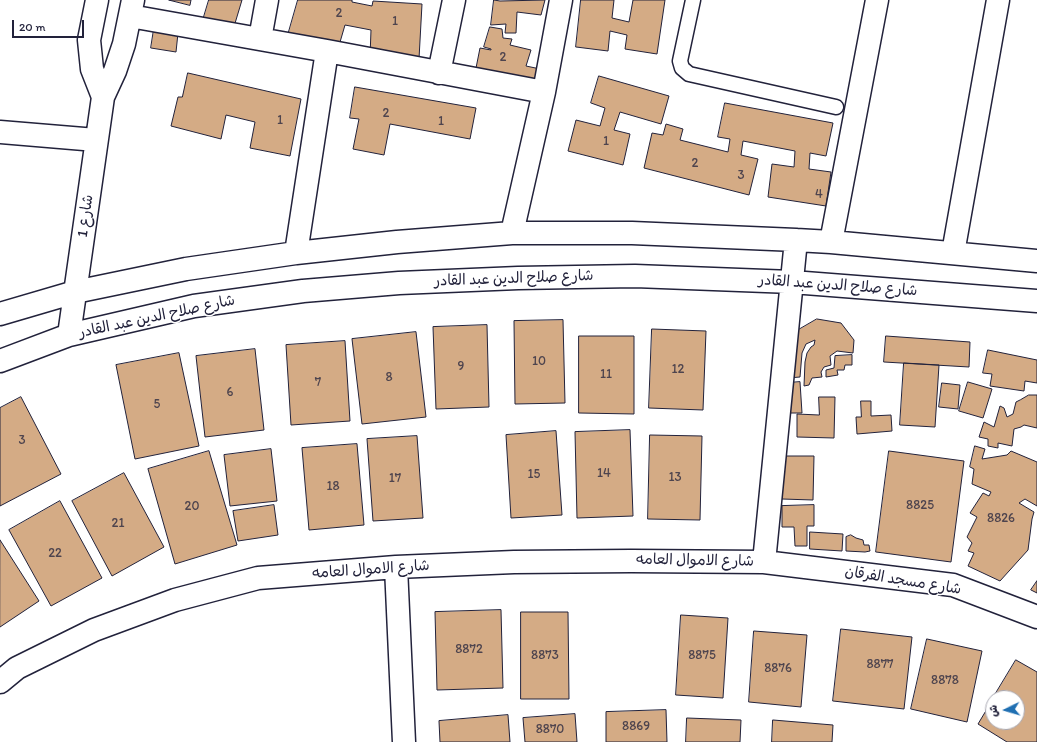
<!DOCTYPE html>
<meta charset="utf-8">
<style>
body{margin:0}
#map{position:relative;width:1037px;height:742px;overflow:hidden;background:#fff;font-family:Itim,"Playpen Sans Arabic",sans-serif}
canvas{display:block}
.north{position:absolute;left:985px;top:690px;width:40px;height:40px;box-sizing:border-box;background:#fff;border:1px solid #a7a7b1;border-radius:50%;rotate:265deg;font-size:11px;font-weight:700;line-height:16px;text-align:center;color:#22223b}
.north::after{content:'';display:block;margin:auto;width:14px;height:18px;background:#1f6fb2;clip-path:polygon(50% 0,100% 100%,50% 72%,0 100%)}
.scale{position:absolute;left:12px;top:20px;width:72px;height:18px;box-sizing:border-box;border:2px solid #22223b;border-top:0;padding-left:5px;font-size:12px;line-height:14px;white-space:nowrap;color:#22223b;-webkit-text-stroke:3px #fff;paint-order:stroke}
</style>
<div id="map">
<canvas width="1037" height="742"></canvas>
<div class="north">ش</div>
<div class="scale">20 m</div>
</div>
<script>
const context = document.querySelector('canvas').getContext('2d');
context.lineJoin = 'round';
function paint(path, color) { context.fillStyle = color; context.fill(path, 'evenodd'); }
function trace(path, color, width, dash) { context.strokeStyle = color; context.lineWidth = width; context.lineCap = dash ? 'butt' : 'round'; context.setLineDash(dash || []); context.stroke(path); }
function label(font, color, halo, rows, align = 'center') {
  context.font = font + ' Itim,"Playpen Sans Arabic",sans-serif'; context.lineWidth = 3; context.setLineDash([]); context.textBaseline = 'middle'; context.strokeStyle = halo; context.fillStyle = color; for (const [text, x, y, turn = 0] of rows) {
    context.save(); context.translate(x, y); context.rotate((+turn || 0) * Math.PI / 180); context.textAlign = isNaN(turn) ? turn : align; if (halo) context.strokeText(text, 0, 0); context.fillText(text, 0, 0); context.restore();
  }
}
const building = new Path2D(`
 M169,0h22l-1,5z
 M209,0h33l-9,30 -30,-10z
 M298,0h54v2l20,4 1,-5 49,3 -3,55 -49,-2 1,-27 -26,-5 -7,24 -50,-14z
 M494,0l6,1 45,-1 -4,15 -24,-3 -1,21h-11l1,-9 -15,1z
 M581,0h33l-2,18 17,4 4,-22h32l-8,54 -32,-5 2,-14 -17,-4 -2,20 -32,-4z
 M490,27l12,2 1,9 9,1 -2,6 21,5 -5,16 19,4 -6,18 -64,-15 5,-25 11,2v-1l-7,-2z
 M154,29l24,4 -2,19 -25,-4z
 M188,73l113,26 -11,57 -40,-8 5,-26 -29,-7 -5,24 -50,-13 7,-29h4z
 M599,76l70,20 -8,28 -41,-12 -6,18 16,4 -7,31 -55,-14 8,-31 24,6 5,-18 -14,-5z
 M355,87l121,21 -6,31 -80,-15 -6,31 -31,-6 6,-30 -9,-1z
 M725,103l108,20 -7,33 -16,-3 -1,16 22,3 -5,34 -58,-9 4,-33 22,3 1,-16 -52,-10 -2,14 17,4 -9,36 -105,-27 8,-35 11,2 3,-11 17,5 -3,11 48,12 2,-13 -12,-2z
 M817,319l24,4 13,17 -1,13 -16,-2 -7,5 1,9 -7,2 -3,5 1,5 -10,1 -3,7 -5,1 1,-24 2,-9 4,-6 3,-2 1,-5 -9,4 -4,9 -2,24 -12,1 5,-45z
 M563,320l2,83 -50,1 -1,-83z
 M487,325l2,82 -53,2 -3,-82z
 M652,329l54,2 -3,79 -54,-2z
 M416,332l10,85 -64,7 -10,-85z
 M579,336h55v78l-55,-1z
 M886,336l84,6 -1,25 -85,-5z
 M345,341l5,80 -59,4 -5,-80z
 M255,349l9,81 -59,7 -9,-81z
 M988,350l49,10v23l-12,-2 -1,10 -34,-5 2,-12 -9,-1z
 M179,353l20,93 -64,13 -19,-94z
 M852,355v10h-7l-1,5h-7l1,5 -12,2v-7l8,-2 1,-12z
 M904,363l35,2 -4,62 -35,-2z
 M800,382l2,31h-12l-2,-30z
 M968,382l24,7 -9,29 -24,-7z
 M942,383l18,2 -2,24 -19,-2z
 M1029,395h8v33l-13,-3 -3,2 -7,2 -2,17 -14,-3v5l-10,-2v-7l-9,-2 5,-15 10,5 6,-21 4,2 3,9 6,-3 3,-12 4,-2z
 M21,397l40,77 -61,32v-98z
 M819,397h16l-1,41 -37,-1v-23l22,1z
 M861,401h10v15l20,-1 1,16 -35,3 -1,-17h5z
 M630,430l3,86 -56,2 -2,-86z
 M556,431l6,84 -51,3 -5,-83z
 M650,435l52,1 -2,84 -52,-1z
 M417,436l6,82 -50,3 -6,-82z
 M357,444l7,81 -55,5 -7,-82z
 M975,446l10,3 -3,10 25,-4 4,-4 26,11v44l-12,-7 -6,4 15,9 -2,7 -4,31 -28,31 -32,-15 6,-13 -6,-2 4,-8 -5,-6 10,-20 -7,-4 13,-20 6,3 2,-4 -19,-8 2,-15 -4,-2z
 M271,449l6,52 -47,5 -6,-51z
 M209,451l28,94 -62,19 -27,-95z
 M889,451l75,10 -13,101 -75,-10z
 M783,456h31l-1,44 -31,-1z
 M124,473l40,74 -52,29 -40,-75z
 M60,501l42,77 -51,28 -42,-76z
 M274,505l4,30 -40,6 -5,-30z
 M814,505v21h-7v20h-12l-1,-19h-12v-21z
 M810,532l33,2 -1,17 -32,-2z
 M851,535l5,3 7,2 1,5h5l1,6 -5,1 -19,-1v-14z
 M0,540l39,61 -39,26z
 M1037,581v12l-6,-3z
 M501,610l2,78 -66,2 -2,-78z
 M521,612h47l1,87h-48z
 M681,615l47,3 -5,80 -47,-3z
 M841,629l71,8 -8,72 -71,-8z
 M754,631l53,4 -6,72 -52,-5z
 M927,639l55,12 -15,71 -56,-13z
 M1016,660l21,12v70h-30l-29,-18 15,-25v23h24v-24h-24z
 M666,710l1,32h-61v-30z
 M575,714l2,28h-52l-2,-24z
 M508,715l2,27h-70l-1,-21z
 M687,718l54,2 -1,22h-54z
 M773,720l60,5 -1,17h-60z`);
const service = new Path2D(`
 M693,0l-13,61 2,7 7,6 147,33`);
const minor = new Path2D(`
 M97,0l-8,40 3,29 11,28
 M130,16l197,35 217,41
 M260,39l7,-39
 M439,73l15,-73
 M0,132l96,8
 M512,233l32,-141 17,-92
 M831,242l46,-242
 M296,253l31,-202
 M953,253l45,-253
 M0,314l75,-22 111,-23 110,-16 101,-11 115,-9h120l164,7 35,2 206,19
 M69,335l34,-238 12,-26 9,-27 9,-44
 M0,361l69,-26 125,-29 109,-15 96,-8 119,-5 117,-2 157,6 245,19
 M764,562l32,-322
 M396,567l8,175
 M0,682l17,-14 77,-38 81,-30 83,-22 138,-11 118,-5 117,-1 133,1 189,23 84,32`);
const numberNames = [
 ["2",339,14],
 ["1",395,22],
 ["2",503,58],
 ["2",386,114],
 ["1",280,121],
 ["1",441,122],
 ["1",606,142],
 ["2",695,164],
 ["3",741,176],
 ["4",819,195],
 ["10",539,362],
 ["9",461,367],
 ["12",678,370],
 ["11",606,375],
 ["8",389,378],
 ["7",318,383],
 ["6",230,393],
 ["5",157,405],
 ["3",22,441],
 ["14",604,474],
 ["15",534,475],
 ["13",675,478],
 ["17",395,479],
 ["18",333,487],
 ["8825",920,506],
 ["20",192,507],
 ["8826",1001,519],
 ["21",118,524],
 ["22",55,554],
 ["8872",469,650],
 ["8873",545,656],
 ["8875",702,656],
 ["8877",880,665],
 ["8876",778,669],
 ["8878",945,681],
 ["8869",636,727],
 ["8870",550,730]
];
const streetNames = [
 ["شارع 1",86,216,-82],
 ["شارع صلاح الدين عبد القادر",514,279,-2],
 ["شارع صلاح الدين عبد القادر",838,286,4],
 ["شارع صلاح الدين عبد القادر",157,317,-12],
 ["شارع الاموال العامه",695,561,1],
 ["شارع الاموال العامه",371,570,-4],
 ["شارع مسجد الفرقان",903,581,9]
];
paint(building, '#d4ab85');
trace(building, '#22223b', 1);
trace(service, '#22223b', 17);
trace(minor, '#22223b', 25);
trace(service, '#fff', 14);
trace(minor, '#fff', 22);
label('13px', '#4e444e', null, numberNames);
label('15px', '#22223b', '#fff', streetNames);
</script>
